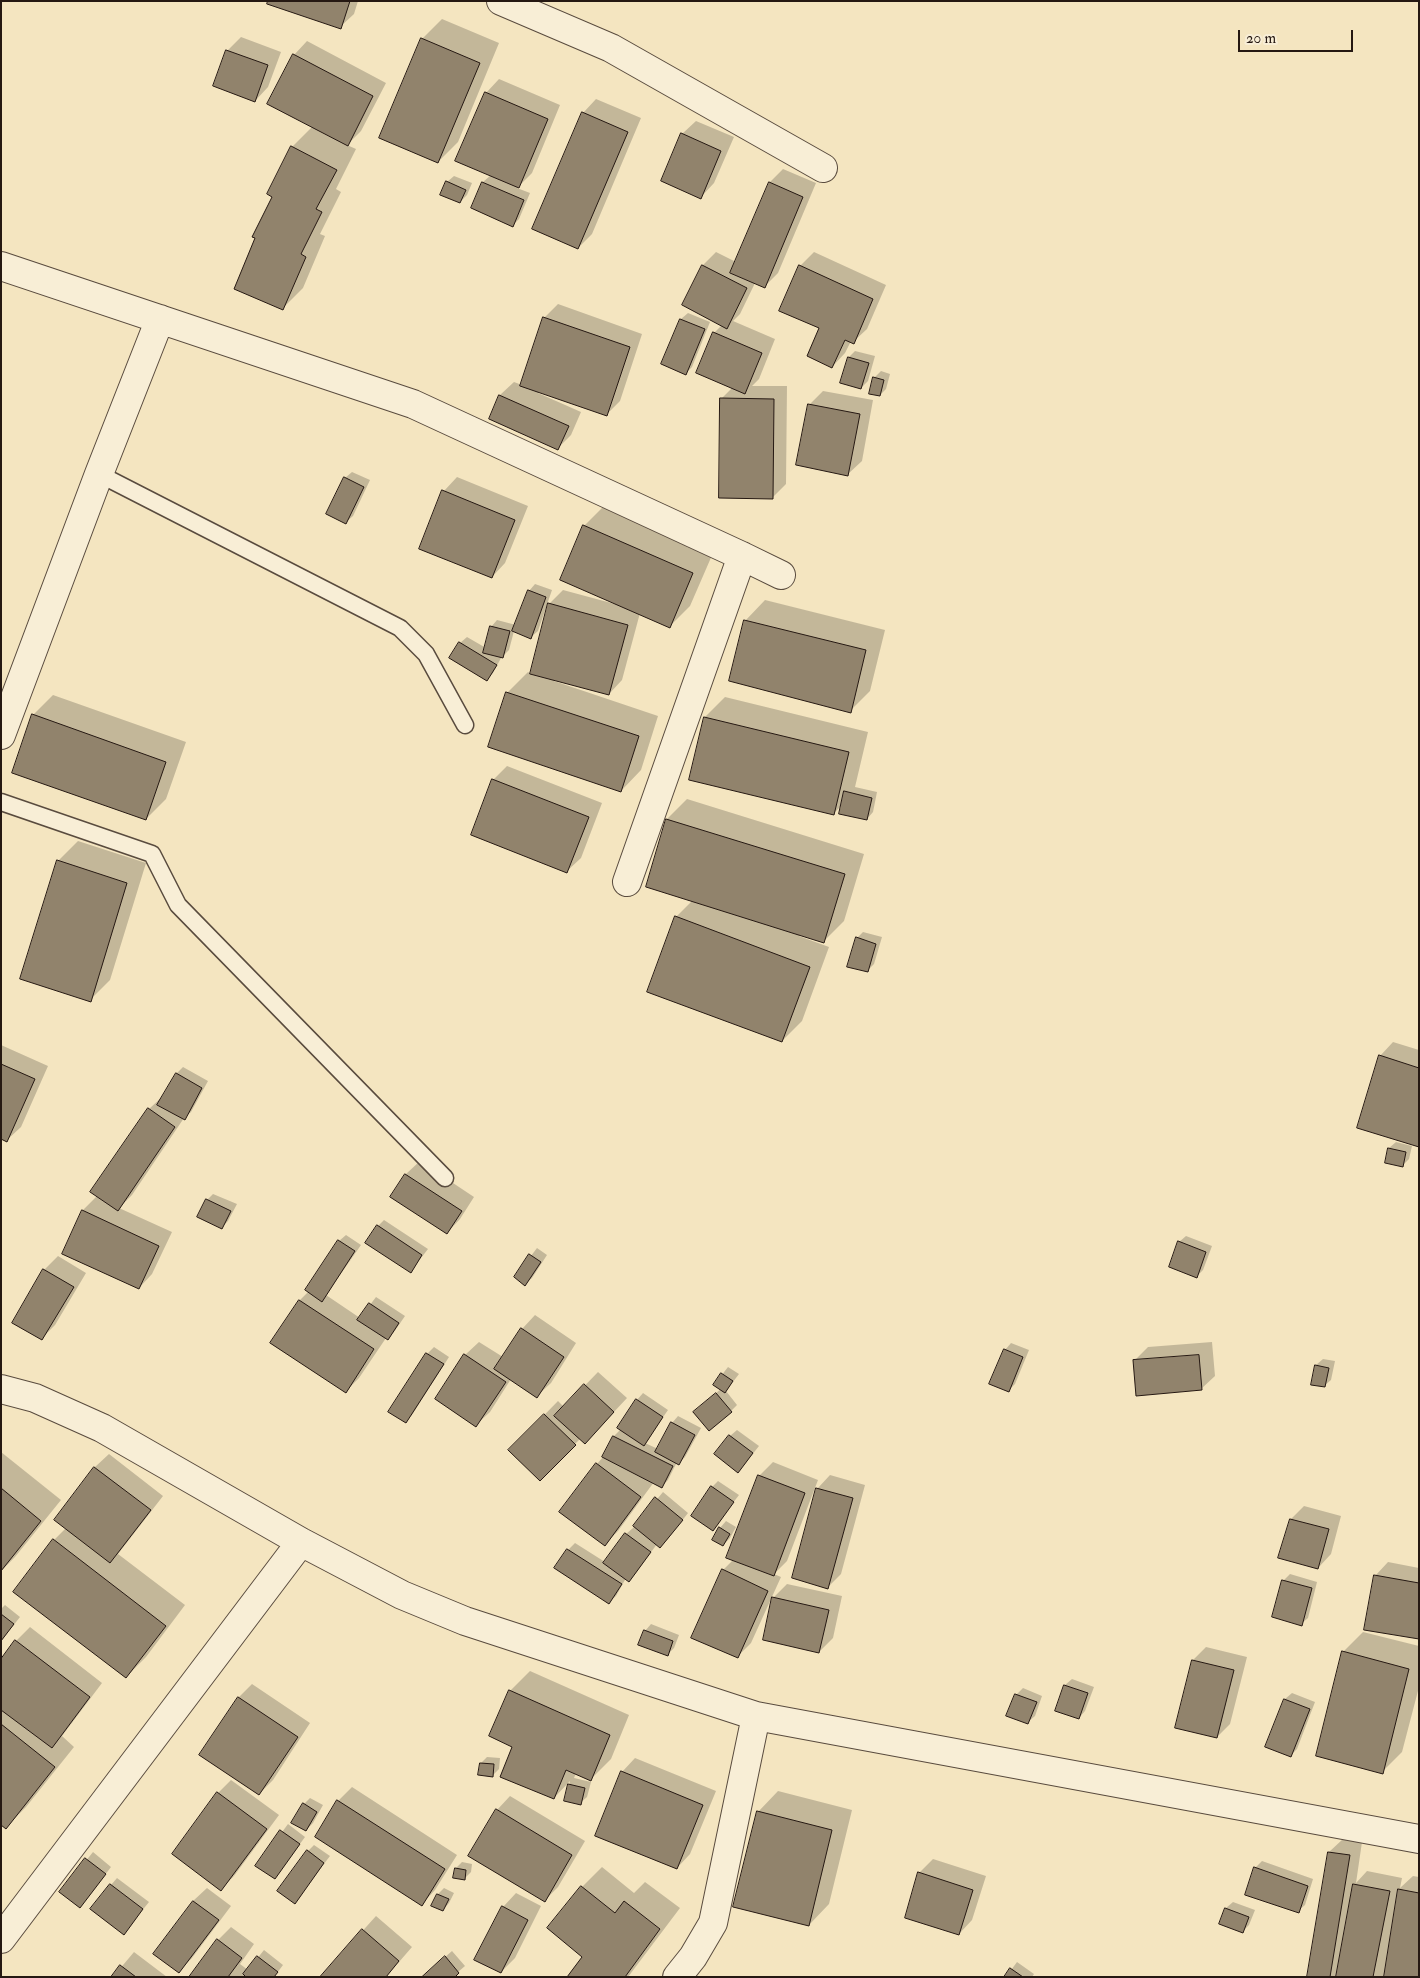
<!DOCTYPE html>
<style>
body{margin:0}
#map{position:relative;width:1420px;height:1978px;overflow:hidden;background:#f4e5c0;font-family:"IM FELL Double Pica",serif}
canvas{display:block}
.frame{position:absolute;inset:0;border:2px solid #251812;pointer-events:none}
.scale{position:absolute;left:1238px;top:30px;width:115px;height:22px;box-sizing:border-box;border:2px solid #251812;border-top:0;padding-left:6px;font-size:15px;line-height:18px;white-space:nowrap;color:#251812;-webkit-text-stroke:4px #f8eed6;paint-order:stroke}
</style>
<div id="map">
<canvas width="1420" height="1978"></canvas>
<div class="frame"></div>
<div class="scale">20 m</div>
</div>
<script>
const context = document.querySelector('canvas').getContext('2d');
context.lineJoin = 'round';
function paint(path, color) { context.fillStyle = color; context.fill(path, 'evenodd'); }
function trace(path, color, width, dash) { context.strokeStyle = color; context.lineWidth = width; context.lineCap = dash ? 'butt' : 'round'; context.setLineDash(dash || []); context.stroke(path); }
const shadow = new Path2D(`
 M269,1h89l-4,13 -14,13z
 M442,19l57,24 -41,99 -20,20 -16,-123z
 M241,37l40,15 -13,35 -13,14 -40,-16 13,-35z
 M307,41l79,42 -25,48 -14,14 9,4 -20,40 5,3 -21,42 5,2 -22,52 -20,20 -9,-112 18,-49 21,-21 -19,-71z
 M499,79l61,26 -28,68 -15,15 13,5 -11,26 -6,6 -41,-17 11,-26 8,-7 -5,-82z
 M596,99l45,19 -49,116 -14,14 5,-135z
 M696,121l38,16 -20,46 -13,14 -19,-63z
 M783,169l33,14 -38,90 -14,14 -9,-4 -15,31 -7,7 42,18 -16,40 -7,7h35l-1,98 -14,14 -51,-99 12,-12 -19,-54 8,-8 -19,-60 13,-13 20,10 34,-80z
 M454,176l18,7 -5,12 -7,7 -13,-20z
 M814,252l72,33 -19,44 -14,13 -2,-1 -6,12 -13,14 -32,-101z
 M558,304l84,30 -22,67 -13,13 -69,-23v2l43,19 -10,23 -13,13 -68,-30 10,-23 14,-13 8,3 22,-67z
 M688,313l22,9 -18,45 -6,6 -24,-9 19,-45z
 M855,351l20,5 -7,25 -7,7 -19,-6 7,-25z
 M881,371l9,3 -4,15 -6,6 -6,-17z
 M823,391l50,9 -11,61 -14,13 -39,-69z
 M352,472l18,8 -17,36 -7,6 -1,-44z
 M457,477l71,29 -23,57 -13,14 -48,-86z
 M604,506l109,47 -23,53 -20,20 -30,-13 -18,67 -13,14 -54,-15 -1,2 104,35 -17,54 -20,21 -114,-98 21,-21 3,2 17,-69 15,-15 52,14 -31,-78z
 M535,584l17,6 -14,41 -7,6 -17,-6 -5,19 -8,8 -8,15 -7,7 -26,-37 7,-6 19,11 5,-21 6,-7 19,5 13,-34z
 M765,600l120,30 -15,61 -20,20 -105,-90z
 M53,695l133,47 -20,57 -20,20 -113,-104z
 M725,697l143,35 -13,55 22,5 -4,20 -6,7 -25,-14 -9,9 -142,-35 14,-62z
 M507,766l95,37 -21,55 -14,13 -74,-91z
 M687,799l177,55 -20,67 -20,20 -24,-7 -1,2 30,11 -27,74 -20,20 -106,-124 17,-17 -46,-14 20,-67z
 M78,841l68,22 -36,117 -20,20 -32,-139z
 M863,932l19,5 -8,27 -7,7 -10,-33z
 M1393,1042l26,8v96l-39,-90z
 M1,1045l47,21 -27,61 -14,13 -6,-2z
 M183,1067l25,14 -17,31 -7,6 -52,77 -13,13 53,24 -20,42 -13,14 -76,-35 20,-43 15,-15 51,-86 14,-13 14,-23z
 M1396,1142l16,4 -3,13 -7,7 -13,-18z
 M420,1161l54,36 -14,22 -13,14 -55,-36 14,-23z
 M213,1194l24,10 -9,17 -6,6 -15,-27z
 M384,1220l44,29 -17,22 -33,-45z
 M346,1235l15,10 -35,50 34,23 16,-21 29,19 -11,16 -7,7 -1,-1 -27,40 -13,13 -74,-48 28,-43 9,-9 30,-50z
 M1186,1236l26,10 -9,24 -6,6 -18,-34z
 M537,1248l10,7 -15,23 -7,6 -10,-7z
 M58,1256l28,17 -31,52 -14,14 -28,-17 31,-52z
 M535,1315l41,28 -25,40 -14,13 -26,-17 -21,33 -14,13 -11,-70 14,-13 24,15 19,-28z
 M1212,1342l3,34 -14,13 -66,-29 13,-13z
 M1011,1343l18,7 -14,34 -7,7 -3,-41z
 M434,1347l15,10 -37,58 -7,6 -15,-10 37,-57z
 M1323,1359l12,2 -4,19 -7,6 -12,-2 4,-19z
 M728,1367l11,7 -13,17 11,14 -6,6 -30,-6 20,-16 -7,-4z
 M598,1372l29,26 -29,31 -17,9 -41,41 -30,-29 48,-49 6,6z
 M643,1393l25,17 -23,33 13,6 14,-26 6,-7 23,12 -16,29 -6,6 -2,-1 -9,18 -6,6 -8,-4 -36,49 -14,14 -7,-81 6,-7 11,-21 7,-7 16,-29z
 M737,1430l22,16 -15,19 -14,-29z
 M1,1452l60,48 -46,57 -14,14z
 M109,1454l54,42 -45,58 67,51 -39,52 -20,20 -72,-137 12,-12 -10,-8 39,-53z
 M773,1462l45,18 -31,81 -13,13 7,3 -30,66 -14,14 -14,-87 11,-11 25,-83z
 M830,1475l35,10 -24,89 -13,13 -11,-98z
 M718,1481l21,14 -26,34 -1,-42z
 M663,1492l25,21 -21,27 -10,4 -22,30 -6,6 -3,-2 -10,18 -7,6 -41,-52 7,-7 30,19 21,-28 7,-6z
 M1304,1506l37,10 -10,38 -13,14 -38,-11 11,-38z
 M726,1521l10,6 -6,11 -7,7 -3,-17z
 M1388,1562l31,6v70l-44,-62z
 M1290,1574l27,8 -9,36 -7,6 -18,-43z
 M787,1584l55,12 -9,42 -14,14 -46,-54z
 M5,1605l15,12 -19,24v-32z
 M651,1624l28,11 -5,13 -6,6 -23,-23z
 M30,1627l72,56 -40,53 12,11 -48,60 -20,20 -5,-4v-162l15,-20z
 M1363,1632l56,14v41l-17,65 -20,20 -39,-120z
 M1206,1647l41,10 -17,67 -13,13 -24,-77z
 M530,1671l99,44 -18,44 -20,20 -15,-6 -2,5 17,4 -4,15 -7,6 -14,-3 4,-19 -16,17 -40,-52 -4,-55z
 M1072,1679l22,8 -9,24 -6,7 -22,-8 8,-25z
 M252,1684l58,39 -37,57 -14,14 -21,-96z
 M1023,1688l19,8 -7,20 -7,6 -12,-27z
 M1292,1693l23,9 -18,47 -7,7 -23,-10 18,-47z
 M487,1757l13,1 -1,11 -7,7 -11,-13z
 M635,1758l81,33 -26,63 -13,14 -55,-96z
 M231,1780l48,35 -45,61 -13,13 -3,-96z
 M352,1787l105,68 -22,35 -13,14 -106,-68 22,-35z
 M778,1791l74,19 -23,94 -20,21 -51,-113z
 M510,1796l75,45 -27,46 -13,13 -48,-90z
 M310,1798l13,7 -10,18 -7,7 -2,-26z
 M288,1824l17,13 -30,41 -18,-12z
 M1343,1839l19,3 -6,41 11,-12 35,7 -2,10 13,-12 6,1v100l-33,-3 -3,3h-75l21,-125z
 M314,1845l16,11 -35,46 13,-51z
 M93,1852l18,15 -25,33 -25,-8z
 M933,1859l53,17 -14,44 -13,14 -40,-61z
 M1262,1861l51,18 -8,26 -7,6 -43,-43z
 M462,1862l10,2 -1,8 -6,6 -10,-2 1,-8z
 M602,1867l32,26 11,-11 35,26 -52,69h-60l16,-20 -2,-70z
 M117,1878l32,24 -25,31 -13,-48z
 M207,1888l24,18 -39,52 -13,13 14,-70z
 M444,1888l10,5 -5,10 -6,7 -5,-16z
 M516,1893l25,13 -26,52 -14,14 2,-65z
 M1233,1902l22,8 -6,15 -7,7 -22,-9 6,-15z
 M376,1916l36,31 -26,30h-65z
 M231,1927l23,17 -14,20 8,6 16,-20 19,15 -9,12h-84l28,-37z
 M452,1951l13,15 -7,6 -31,1z
 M134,1952l33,25h-54z
 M1017,1962l17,12 -2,3h-26z`);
const building = new Path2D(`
 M268,1h82l-9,28 -74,-25z
 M421,38l59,25 -42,100 -59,-25z
 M226,50l42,15 -13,37 -42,-16z
 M293,54l80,42 -25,50 -81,-42z
 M485,92l63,27 -29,69 -64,-27z
 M582,112l46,20 -50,117 -46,-20z
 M681,133l40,18 -20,48 -40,-18z
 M291,146l46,24 -21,39 6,3 -21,42 5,3 -23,53 -49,-21 21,-51 -3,-1 20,-40 -5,-3z
 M446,181l20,9 -6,13 -20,-8z
 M482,182l42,18 -11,27 -42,-19z
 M769,182l34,15 -38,91 -35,-15z
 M702,265l45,23 -20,41 -45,-24z
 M799,265l74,34 -19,45 -9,-4 -13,28 -25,-12 12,-28 -40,-17z
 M543,317l87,30 -23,69 -87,-30z
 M680,319l25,10 -19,46 -25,-11z
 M713,332l49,21 -17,41 -49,-21z
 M848,357l21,6 -8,26 -21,-6z
 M873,377l11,3 -4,16 -11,-2z
 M499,395l70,31 -11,24 -69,-31z
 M720,398l54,1 -1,100 -54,-1z
 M808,404l52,10 -12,62 -52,-11z
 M344,477l20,10 -18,37 -20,-10z
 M442,490l73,30 -23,58 -73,-29z
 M583,525l110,48 -23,55 -110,-48z
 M528,590l18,7 -15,42 -19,-8z
 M548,603l80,22 -19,70 -79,-21z
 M744,620l122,30 -15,63 -122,-32z
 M490,626l20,5 -7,27 -20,-5z
 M459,642l38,23 -10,16 -38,-23z
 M506,692l133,44 -18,56 -133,-45z
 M32,714l134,48 -20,58 -134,-47z
 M704,717l145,35 -15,63 -145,-35z
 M492,779l97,38 -22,56 -96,-38z
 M844,791l28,7 -5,22 -28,-6z
 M666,819l179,55 -21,69 -178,-56z
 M57,860l70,23 -36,119 -71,-23z
 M675,916l135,51 -28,75 -135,-50z
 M856,937l20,7 -8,28 -21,-5z
 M1379,1055l40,13v79l-62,-19z
 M1,1064l34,15 -28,63 -6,-3z
 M176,1073l26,15 -17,32 -28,-15z
 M148,1108l27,19 -57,84 -28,-19z
 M1388,1148l18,4 -3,15 -18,-4z
 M405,1174l57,37 -15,23 -57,-37z
 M206,1199l25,12 -9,18 -25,-12z
 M82,1210l77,36 -20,43 -77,-35z
 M377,1225l45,30 -11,18 -46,-30z
 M338,1240l17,11 -33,51 -17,-12z
 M1178,1241l28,11 -9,26 -28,-11z
 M529,1254l12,8 -16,24 -11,-9z
 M43,1269l31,18 -32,53 -30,-17z
 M299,1300l75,49 -28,44 -76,-50z
 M369,1303l30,20 -11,17 -31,-20z
 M521,1328l43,29 -27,41 -43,-29z
 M1004,1349l19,8 -14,35 -20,-8z
 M426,1353l18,11 -38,59 -18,-11z
 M464,1354l42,28 -30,45 -41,-28z
 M1199,1355l3,35 -66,6 -3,-36z
 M1315,1365l14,3 -4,19 -14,-2z
 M721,1373l12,8 -8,12 -12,-8z
 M584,1384l30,28 -29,32 -31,-28z
 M716,1393l16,19 -23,19 -16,-19z
 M636,1399l27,18 -19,29 -27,-18z
 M544,1414l32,31 -36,36 -32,-31z
 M671,1422l24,13 -16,30 -24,-13z
 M729,1435l24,18 -15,20 -24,-19z
 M613,1436l60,30 -11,22 -60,-31z
 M596,1463l45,34 -36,49 -46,-34z
 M94,1467l57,43 -41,53 -56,-43z
 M758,1475l47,18 -31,83 -48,-18z
 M711,1486l23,16 -21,29 -22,-15z
 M1,1488l40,33 -40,50z
 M816,1488l37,10 -25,91 -36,-11z
 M655,1497l28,23 -23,28 -27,-22z
 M1290,1519l39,10 -11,40 -40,-11z
 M719,1527l11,7 -7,12 -11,-6z
 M625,1533l26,19 -22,30 -26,-19z
 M53,1539l113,87 -40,52 -113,-86z
 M567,1549l55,35 -13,20 -55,-36z
 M722,1569l46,22 -30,67 -47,-20z
 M1374,1575l45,8v56l-55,-9z
 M1282,1580l30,8 -10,38 -30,-9z
 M772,1597l57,13 -10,43 -56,-13z
 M1,1614l13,10 -13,17z
 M644,1630l29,11 -5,15 -30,-11z
 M15,1640l75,57 -38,51 -51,-38v-51z
 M1342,1651l67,18 -26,105 -67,-18z
 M1192,1660l42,10 -17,68 -42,-10z
 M1064,1685l24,8 -9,26 -24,-8z
 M509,1690l101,45 -19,46 -25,-11 -12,29 -54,-22 12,-30 -23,-11z
 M1015,1694l22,8 -9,22 -22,-8z
 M238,1697l60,40 -39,58 -60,-40z
 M1284,1699l26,10 -19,48 -26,-10z
 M1,1724l54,43 -49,62 -5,-4z
 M480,1763l14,1 -1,13 -15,-2z
 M621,1771l82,34 -26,64 -82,-33z
 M568,1784l17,4 -4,17 -17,-4z
 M217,1792l50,37 -46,62 -49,-37z
 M337,1800l108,69 -23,37 -107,-69z
 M303,1803l14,9 -11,19 -15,-8z
 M496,1809l76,46 -27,47 -77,-46z
 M757,1811l75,19 -23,96 -76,-19z
 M280,1830l20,14 -25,35 -20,-13z
 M307,1850l17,13 -29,41 -18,-13z
 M1328,1852l22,3 -20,122h-23z
 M85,1858l21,16 -26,34 -21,-16z
 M1254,1867l54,19 -9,27 -54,-18z
 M455,1868l11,2 -1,10 -12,-2z
 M918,1872l55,18 -14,45 -54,-17z
 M110,1884l33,25 -19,26 -34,-26z
 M1353,1884l37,7 -17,86h-37z
 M581,1886l34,27 9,-12 36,28 -35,48h-58l15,-20 -35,-29z
 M1398,1889l21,4v84h-35z
 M437,1894l12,5 -6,12 -12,-5z
 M193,1901l26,19 -40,53 -26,-19z
 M502,1906l26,14 -27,53 -27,-13z
 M1225,1908l24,9 -6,16 -24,-9z
 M362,1929l37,32 -13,16h-66z
 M217,1939l25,19 -14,19h-39z
 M257,1956l21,16 -4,5h-28l-3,-3z
 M445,1956l14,17 -4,4h-33z
 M120,1965l16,12h-25z
 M1010,1968l13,9h-19z`);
const service = new Path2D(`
 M99,474l301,154 26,26 39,71
 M1,802l151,52 26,51 267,273`);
const minor = new Path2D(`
 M501,1l110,47 212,120
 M1,266l412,138 329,152 39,19
 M1,735l98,-261 61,-155
 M627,882l115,-326
 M1,1389l34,9 67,30 199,114 101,53 63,26 291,95 663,123
 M1,1939l300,-397
 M677,1977l16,-20 20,-34 43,-207`);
paint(shadow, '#0003');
paint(building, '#91836c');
trace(building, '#251812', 1);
trace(service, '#594b3e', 19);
trace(minor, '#594b3e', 30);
trace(service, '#f8eed6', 16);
trace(minor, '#f8eed6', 28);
</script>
